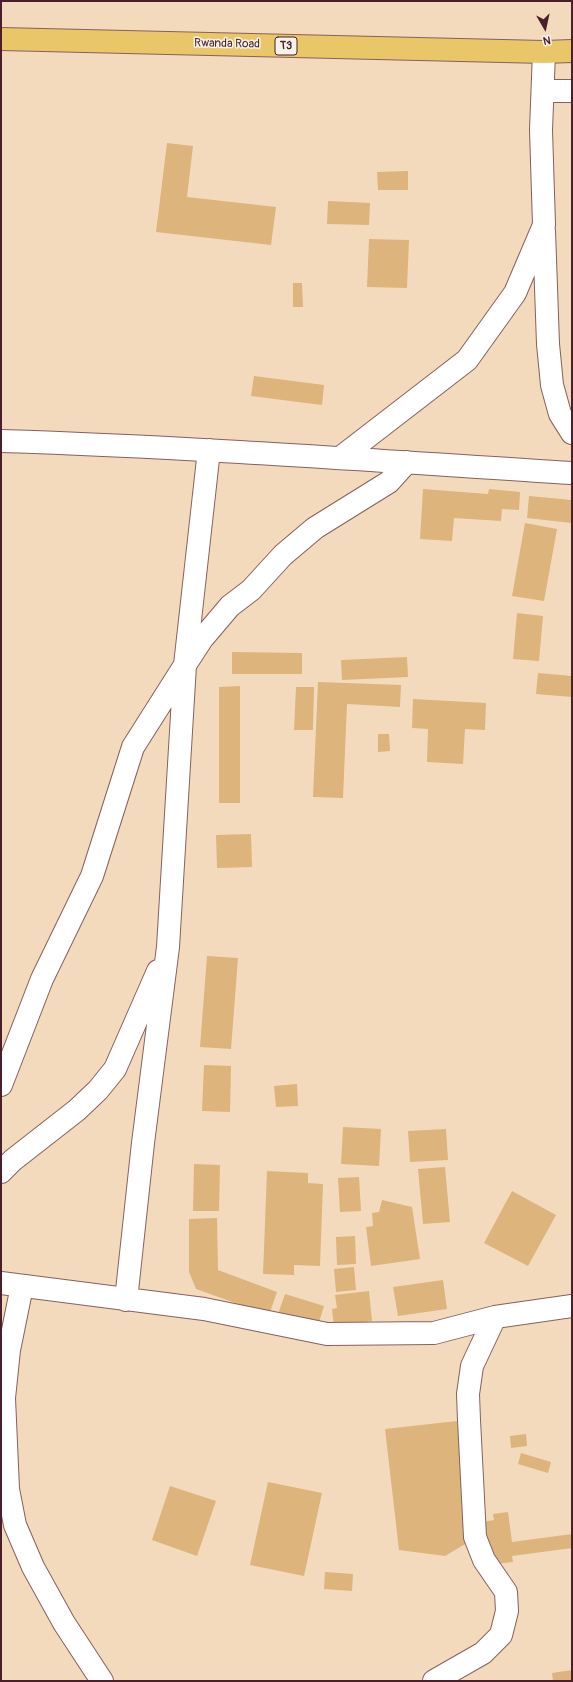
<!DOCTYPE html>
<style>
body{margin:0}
#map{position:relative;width:573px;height:1682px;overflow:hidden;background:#f4dabd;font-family:Pangolin,sans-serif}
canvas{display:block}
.frame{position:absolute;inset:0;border:2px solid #4a1f2b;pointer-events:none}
.north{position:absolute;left:525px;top:8px;width:40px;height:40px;-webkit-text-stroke:3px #f7f3e8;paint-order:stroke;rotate:171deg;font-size:11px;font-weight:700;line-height:16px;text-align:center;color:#4a1f2b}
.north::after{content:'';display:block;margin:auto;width:14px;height:18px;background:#4a1f2b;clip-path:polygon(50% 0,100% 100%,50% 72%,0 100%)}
</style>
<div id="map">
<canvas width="573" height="1682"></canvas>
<div class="frame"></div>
<div class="north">N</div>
</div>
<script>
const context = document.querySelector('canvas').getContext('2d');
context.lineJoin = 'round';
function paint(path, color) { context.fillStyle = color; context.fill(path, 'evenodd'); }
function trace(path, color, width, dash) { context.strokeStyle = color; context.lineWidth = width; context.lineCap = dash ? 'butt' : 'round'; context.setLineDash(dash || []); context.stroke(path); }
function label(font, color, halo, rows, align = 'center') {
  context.font = font + ' Pangolin,sans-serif'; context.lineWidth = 3; context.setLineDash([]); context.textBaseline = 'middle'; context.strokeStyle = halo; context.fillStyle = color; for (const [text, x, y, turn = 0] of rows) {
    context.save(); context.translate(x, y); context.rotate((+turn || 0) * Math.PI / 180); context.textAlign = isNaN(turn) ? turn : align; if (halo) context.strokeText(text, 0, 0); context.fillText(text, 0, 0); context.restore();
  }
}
const building = new Path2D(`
 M167,143l26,3 -6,51 89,10 -5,38 -115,-13z
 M408,171v19h-30l-1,-18z
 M328,201l42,2 -1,22 -42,-1z
 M369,239l40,1 -2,48 -40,-1z
 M293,283h9l1,24h-10z
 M254,376l70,9 -2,20 -71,-9z
 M423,489l65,5 1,-5 31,3 -1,18 -17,-1 -1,12 -47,-3 -2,23 -32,-2z
 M529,496l43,4v23l-45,-5z
 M525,523l32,6 -13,72 -32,-5z
 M517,613l26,3 -4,45 -26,-2z
 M232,652l70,1v21h-70z
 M407,657l1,20 -66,3 -1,-20z
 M538,673l34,3v21l-36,-3z
 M318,682l83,3 -1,22 -53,-3 -4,94 -30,-1z
 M240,686v117h-21v-116z
 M296,687h18l-1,43h-19z
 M413,699l73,4 -1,27 -20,-1 -2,35 -36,-2 1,-33 -16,-1z
 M378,734h11l1,17 -12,1z
 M251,834l1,33 -35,1 -1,-33z
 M207,956l31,2 -7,91 -31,-2z
 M204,1065l27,1 -1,46 -28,-1z
 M297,1084l1,22 -22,1 -2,-21z
 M343,1127l38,2 -2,37 -38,-2z
 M446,1129l2,31 -38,2 -2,-31z
 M194,1164l26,1 -1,46h-26z
 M445,1167l5,55 -27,2 -5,-55z
 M267,1171l41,2v10l15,1 -3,82 -26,-1v10l-31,-1z
 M359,1177l2,34 -21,1 -2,-34z
 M512,1191l44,24 -28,51 -44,-23z
 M382,1200l30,7 8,52 -49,7 -5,-39 7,-1 -1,-13 7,-1z
 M217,1218l1,52 59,22 -8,23 -73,-26 -7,-17v-53z
 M355,1236l1,28 -19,1 -1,-28z
 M354,1267l2,23 -20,2 -2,-23z
 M443,1280l4,29 -49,7 -5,-29z
 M369,1291l3,30 -38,5 -2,-17 5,-1 -2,-13z
 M285,1294l39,12 -7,23 -40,-12z
 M457,1421l15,119 -27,16 -46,-6 -14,-121z
 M526,1434l1,12 -16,2 -1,-12z
 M521,1453l30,9 -3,11 -30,-9z
 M268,1482l54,11 -18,83 -54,-11z
 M170,1486l46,15 -19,55 -45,-16z
 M508,1512l4,30 60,-8v14l-60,8 1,6 -19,2 -8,-8 -4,-34 12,-2 -1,-6z
 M325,1572l28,2 -1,17 -28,-2z
 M572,1670v11h-19l-1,-8z`);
const minor = new Path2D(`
 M543,91h29
 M544,231l4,113 4,41 8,29 12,19
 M1,441c191,6 381,20 571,32
 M340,458l127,-98 48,-67 29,-68 -3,-95 3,-78
 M1,1085l41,-106 50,-103 41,-129 52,-82 17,-26 28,-33 21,-16 32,-35 32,-27 74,-46 18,-20
 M1,1172l12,-12 64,-50 21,-20 17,-21 43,-98
 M1,1283l203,26 123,25 107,-1 61,-16 77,-11
 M22,1286l-13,64 -5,48 4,91 7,36 18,42 31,56 38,58
 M126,1300l17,-157 25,-196 17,-282 24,-215
 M434,1681l49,-28 18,-18 6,-24 -1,-19 -22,-32 -9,-23 -6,-117 -1,-26 4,-28 23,-49`);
const highway = new Path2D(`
 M1,39l543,13 28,-1`);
const shields = [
 [286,46,22]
];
const shieldNames = [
 ["T3",286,46]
];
const streetNames = [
 ["Rwanda Road",227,44,1]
];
paint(building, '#ddb47b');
trace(minor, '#86605e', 24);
trace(highway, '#86605e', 24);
trace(minor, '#fff', 22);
trace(highway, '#e9c769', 22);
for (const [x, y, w] of shields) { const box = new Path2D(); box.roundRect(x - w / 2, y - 9, w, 18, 3); context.fillStyle = '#f7f3e8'; context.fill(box); trace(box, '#4a1f2b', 1); }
label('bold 11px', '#4a1f2b', null, shieldNames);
label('12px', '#4a1f2b', '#f7f3e8', streetNames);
</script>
